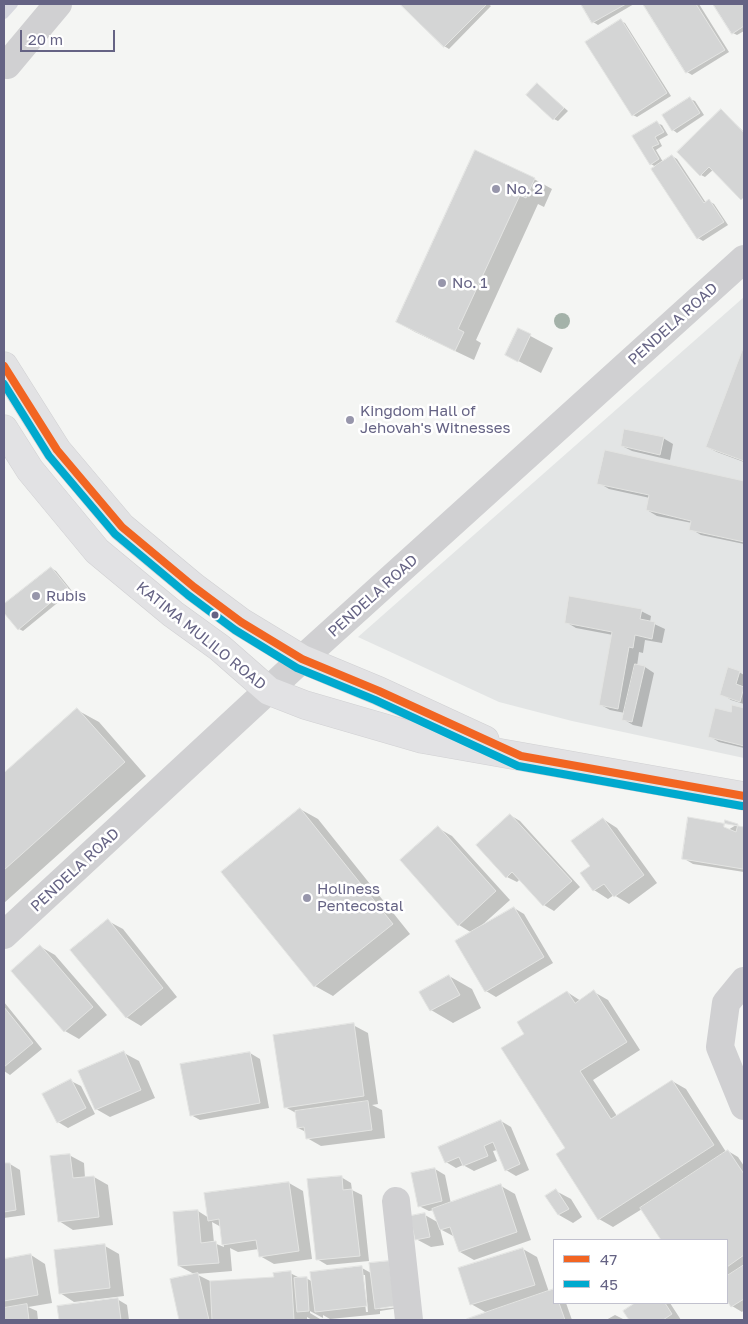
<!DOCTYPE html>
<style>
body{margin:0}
#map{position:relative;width:748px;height:1324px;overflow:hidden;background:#f4f5f3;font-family:"Golos Text",sans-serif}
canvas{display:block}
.frame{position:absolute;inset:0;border:5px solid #656384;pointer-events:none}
.legend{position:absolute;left:553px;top:1239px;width:175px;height:65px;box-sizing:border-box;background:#fff;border:1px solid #c1c1ce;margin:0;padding:6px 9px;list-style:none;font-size:15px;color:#656384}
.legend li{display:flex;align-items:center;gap:10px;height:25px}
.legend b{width:25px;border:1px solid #c1c1ce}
.scale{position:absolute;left:20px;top:30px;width:95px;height:22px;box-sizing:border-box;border:2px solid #656384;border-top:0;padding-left:6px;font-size:15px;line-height:18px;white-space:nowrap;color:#656384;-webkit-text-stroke:4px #fff;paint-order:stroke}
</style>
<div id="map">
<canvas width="748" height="1324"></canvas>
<div class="frame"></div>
<ul class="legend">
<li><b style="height:6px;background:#f26522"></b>47</li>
<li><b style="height:6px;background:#00a9ce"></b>45</li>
</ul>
<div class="scale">20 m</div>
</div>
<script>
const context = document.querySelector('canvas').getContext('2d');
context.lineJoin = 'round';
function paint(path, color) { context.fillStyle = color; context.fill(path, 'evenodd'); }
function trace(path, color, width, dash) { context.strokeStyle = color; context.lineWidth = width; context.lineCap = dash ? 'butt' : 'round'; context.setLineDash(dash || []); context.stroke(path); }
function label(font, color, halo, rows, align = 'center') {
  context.font = font + ' "Golos Text",sans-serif'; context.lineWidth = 5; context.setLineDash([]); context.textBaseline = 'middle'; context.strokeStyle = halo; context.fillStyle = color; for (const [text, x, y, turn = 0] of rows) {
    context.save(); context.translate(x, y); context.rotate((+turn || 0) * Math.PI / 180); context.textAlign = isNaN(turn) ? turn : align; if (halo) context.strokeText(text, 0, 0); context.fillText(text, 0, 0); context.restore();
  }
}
const built = new Path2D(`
 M744,297v461l-172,-37 -73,-19 -141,-65z`);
const shadow = new Path2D(`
 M402,4h86l3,2 -42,43 -5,-3z
 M583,4h51l-36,21 -5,-3z
 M645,4h54l30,48 -37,23 -5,-3z
 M715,4h29v27l-7,4 -4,-2z
 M621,21l4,2 46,73 -34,21 -4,-2z
 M537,84l31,27 -10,10 -4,-2z
 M690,99l5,2 9,14 -27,18 -4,-3z
 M722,111l22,21v68l-30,-31 -9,8 -4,-2z
 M657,123l5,2 6,10 -9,5 3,6 -6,4 7,12 9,-6 5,3 29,44 3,-2 5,3 14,21 -25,16 -5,-3 -46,-69 4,-2 -5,-3 -17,-28z
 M534,179l18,10 -8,18 -6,-3 -62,136 5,3 -7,17 -59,-28 -18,-10z
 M519,330l34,18 -12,25 -34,-18z
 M744,349v113l-27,-10 -10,-5z
 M663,438l10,6 -3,16 -38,-9 -10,-5z
 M605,451l139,31v62l-43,-9 -10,-6 1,-6 -35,-7 -10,-6 3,-12 -41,-9 -10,-6z
 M51,568l5,3 16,20 -49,40 -4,-2 -15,-18v-5z
 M641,611l10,5 -1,6 15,7 -3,14 -17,-3 -2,13 -4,-1 -2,14 8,1 9,6 -12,54 -9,-2 -10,-6 2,-6 -15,-3 -9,-5 12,-70 -37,-7 -10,-6z
 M739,672l5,3v29l-13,-4 -9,-6z
 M733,707l11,3v38l-25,-6 -10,-6 23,-22z
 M77,710l22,12 47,54 -142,127v-128z
 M300,809l18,10 92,115 -77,62 -18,-10z
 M510,815l10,6 60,66 -26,24 -10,-6 -24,-26 -3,3 -10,-5z
 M603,819l14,9 40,55 -28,21 -15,-9 -6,4 -14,-9 -12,-16 10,-8z
 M736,825l8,3v44l-51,-8 -10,-6z
 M438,828l14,8 58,64 -29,26 33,-18 10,6 29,49 -57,34 -10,-6 -14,-58 -13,-8 -57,-65z
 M108,921l15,8 54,68 -36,29 -15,-9z
 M41,947l14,8 52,60 -28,24 -14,-8z
 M449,976l23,13 9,19 -28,15 -22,-13z
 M567,992l14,9 13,-9 14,8 32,50 -47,30 24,36 55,-35 14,8 40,63 2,-1 10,6 6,9v144l-2,2 -10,-6 -5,-8v-58h-65l-20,-31 -29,18 -14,-8 -32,-70 -41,-115z
 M4,1002l38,47 -32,26 -6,-4z
 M353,1025l15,8 10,71 -6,1 10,5 3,28 -64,8 -14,-8 -1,-6 -8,-4 -2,-15 -11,-6z
 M124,1053l15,8 16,37 -45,19 -14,-8z
 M250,1053l10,6 9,49 -69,12 -9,-5 -9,-50z
 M71,1081l10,5 14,28 -27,14 -10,-6z
 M501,1121l10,6 18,43 -13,6 -10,-6 -9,-20 -4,1 4,10 -23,10 -11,-6 -7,3 -10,-6z
 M69,1155l15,8 1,15 9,-1 14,8 5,40 -40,5 -14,-9z
 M10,1164l10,6 5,45 -21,3v-53z
 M435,1169l10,6 6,29 50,-18 14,8 16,46 -57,20 -14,-8 -5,-15 -15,-8 4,16 -13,2 -15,-8 9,-24 14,8 -5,-13 -5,1 -10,-5z
 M341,1177l10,6 1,7 10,5 7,66 -42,4 -10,-6z
 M289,1183l14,8 9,68 -38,5 -14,-8 -1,-7 -21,3 -8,-4 2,23 -36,3 16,8 63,-4 15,-5 10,5h6l7,4 49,-14 9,5 9,36 19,-2v1l-19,3v3l-50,5 -7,-4v3l-13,-7v2l10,6 -8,1 -5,-3v3h-126l-9,-40 24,-5 -17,-9 19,-55 11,7zM212,1222l9,5 3,20 -10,-4zM362,1275h3l3,37h-2z
 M556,1191l15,8 11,18 -9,6 -14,-8 -12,-18z
 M105,1246l14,8 5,42 -50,6 -14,-9z
 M523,1249l14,8 12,35 5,-1v12h12l6,17h-103l18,-7 -16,-9z
 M31,1255l14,9 7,39 -24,4 9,4 1,9h-34v-60z
 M117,1299l10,6 2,15h-69l-2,-13z
 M638,1303h32l11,17h-50l-6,-9z
 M615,1315l10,5h-19z`);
const stream = new Path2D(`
 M4,14l9,-10`);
const building = new Path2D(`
 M400,4h87l-43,43z
 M581,4h45l-34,19z
 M643,4h53l29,46 -39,23z
 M713,4h31v22l-12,8z
 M621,19l46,74 -35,23 -47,-74z
 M537,83l27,25 -11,12 -27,-25z
 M690,97l10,16 -28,18 -10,-16z
 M721,109l23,24v64l-3,3 -32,-33 -9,9 -23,-24z
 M657,121l7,11 -9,5 4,7 -7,3 7,12 -9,6 -18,-29z
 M475,150l60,28 -9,20 -6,-3 -62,134 6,3 -9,19 -59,-29z
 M672,155l32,48 5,-4 15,23 -27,17 -46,-70z
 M518,328l13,6 -13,28 -13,-7z
 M744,346v115l-38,-14z
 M624,429l40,8 -4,18 -39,-9z
 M605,450l139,31v61l-55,-12 2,-9 -45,-11 3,-15 -52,-11z
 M51,567l17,21 -50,42 -14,-17v-9z
 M569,596l73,13 -2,10 15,3 -3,17 -17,-4 -2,13 -4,-1 -11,62 -19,-4 13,-73 -47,-9z
 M635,664l10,2 -13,56 -10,-2z
 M728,667l12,4 -4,13 8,3 -4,15 -20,-7z
 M732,705l12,3v38l-36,-9 7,-29 16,4z
 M77,708l48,54 -121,108v-97z
 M300,808l93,116 -79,63 -93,-115z
 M510,814l62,67 -29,25 -31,-34 -6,6 -30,-33z
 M688,817l56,10 -1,42 -61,-10z
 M603,818l41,57 -30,22 -10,-13 -11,7 -13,-18 10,-7 -19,-25z
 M725,820l13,4 -2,8 -12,-5z
 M438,826l58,65 -38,35 -58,-66z
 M514,907l30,50 -59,35 -30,-51z
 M108,919l55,69 -37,30 -56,-68z
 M40,945l53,62 -29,25 -53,-61z
 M449,975l11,20 -30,16 -11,-19z
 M594,990l33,52 -47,29 31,48 61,-39 42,65 -116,75 -42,-66 9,-6 -64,-100 23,-14 -7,-12 50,-31 8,12z
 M4,1007l29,36 -29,24z
 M354,1023l10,73 -80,12 -11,-73z
 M124,1051l17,39 -46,20 -17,-39z
 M250,1052l10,51 -70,13 -10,-52z
 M71,1079l15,29 -29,15 -15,-29z
 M368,1101l4,29 -66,9 -2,-12 -7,1 -2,-17z
 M501,1120l19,44 -15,7 -12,-29 -9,4 4,10 -25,10 -4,-9 -14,6 -7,-16z
 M728,1150l16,24v81l-17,12v-27h-66l-21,-32z
 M70,1154l3,24 21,-2 5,41 -41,5 -8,-66z
 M4,1163h6l6,47 -12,2z
 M435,1168l7,33 -24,6 -7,-34z
 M342,1176l1,14 9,-1 8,67 -44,4 -9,-81z
 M289,1182l10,69 -40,6 -3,-17 -34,5 -3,-26 -11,2 -4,-28z
 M501,1184l16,48 -58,20 -9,-25 -10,3 -8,-21z
 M556,1189l13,20 -11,6 -13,-19z
 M198,1210l3,33 15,-2 3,22 -41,3 -5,-54z
 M425,1213l5,24 -15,3 -5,-24z
 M105,1244l5,44 -51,6 -5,-44z
 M523,1248l12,37 -65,20 -12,-37z
 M31,1254l7,41 -34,6v-42z
 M389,1261l6,45 -20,3 -6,-46z
 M744,1265v34l-13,8 -4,-6v-25z
 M362,1266l5,40 -52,6 -5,-40z
 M291,1271l3,49h-82l-2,-39 64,-4 -1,-4z
 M198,1273l11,47h-30l-9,-41z
 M307,1277l2,34 -12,1 -3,-34z
 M554,1289v14h5l6,17h-97l-1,-1z
 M118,1298l3,22h-62l-2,-14z
 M635,1303h30l7,11 -9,6h-34l-6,-9z
 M27,1304l2,16h-25v-12z`);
const minor = new Path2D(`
 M7,65l51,-61
 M4,935l298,-276 442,-400
 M744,981l-18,22 -6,44 24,59
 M396,1201l13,119`);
const major = new Path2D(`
 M4,366l53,84 65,77 72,60 47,35 61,37 77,32 106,49
 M4,429l26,41 67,81 76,63 47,34 49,43 36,14 117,34 322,57`);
const bus1 = new Path2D(`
 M4,366l53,84 65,77 72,60 47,35 61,37 77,32 142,65 223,40`);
const bus2 = new Path2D(`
 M4,384l45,72 66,78 73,61 47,35 62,38 78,32 143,66 224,40`);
const trees = [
 [562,321]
];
const markers = [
 [496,189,5,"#9796ab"],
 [442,283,5,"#9796ab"],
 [350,420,5,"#9796ab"],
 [36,596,5,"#9796ab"],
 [215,615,4.5,"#656384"],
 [307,898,5,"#9796ab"]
];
const poiNames = [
 ["No. 2",506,189],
 ["No. 1",452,283],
 ["Kingdom Hall of",360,411],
 ["Jehovah's Witnesses",360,428],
 ["Rubis",46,596],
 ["Holiness",317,889],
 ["Pentecostal",317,906]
];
const streetNames = [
 ["PENDELA ROAD",673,324,-42],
 ["PENDELA ROAD",373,596,-42],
 ["KATIMA MULILO ROAD",201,636,39],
 ["PENDELA ROAD",75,870,-43]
];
paint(built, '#e3e5e5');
paint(shadow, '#0003');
trace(stream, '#d7d8df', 10);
paint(building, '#d4d5d5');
trace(building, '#e3e4e2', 1);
trace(major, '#d0d0d2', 29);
trace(minor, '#d0d0d2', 28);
trace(major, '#e2e2e4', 28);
trace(bus1, '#f26522', 8);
trace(bus2, '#00a9ce', 8);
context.fillStyle = '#a4b2a9';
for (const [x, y] of trees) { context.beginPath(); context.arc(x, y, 8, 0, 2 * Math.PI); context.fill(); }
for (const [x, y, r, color] of markers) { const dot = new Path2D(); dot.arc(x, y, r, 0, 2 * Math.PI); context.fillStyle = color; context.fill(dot); trace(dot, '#fff', 2); }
label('15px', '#656384', '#fff', poiNames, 'left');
label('15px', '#656384', '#fff', streetNames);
</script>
